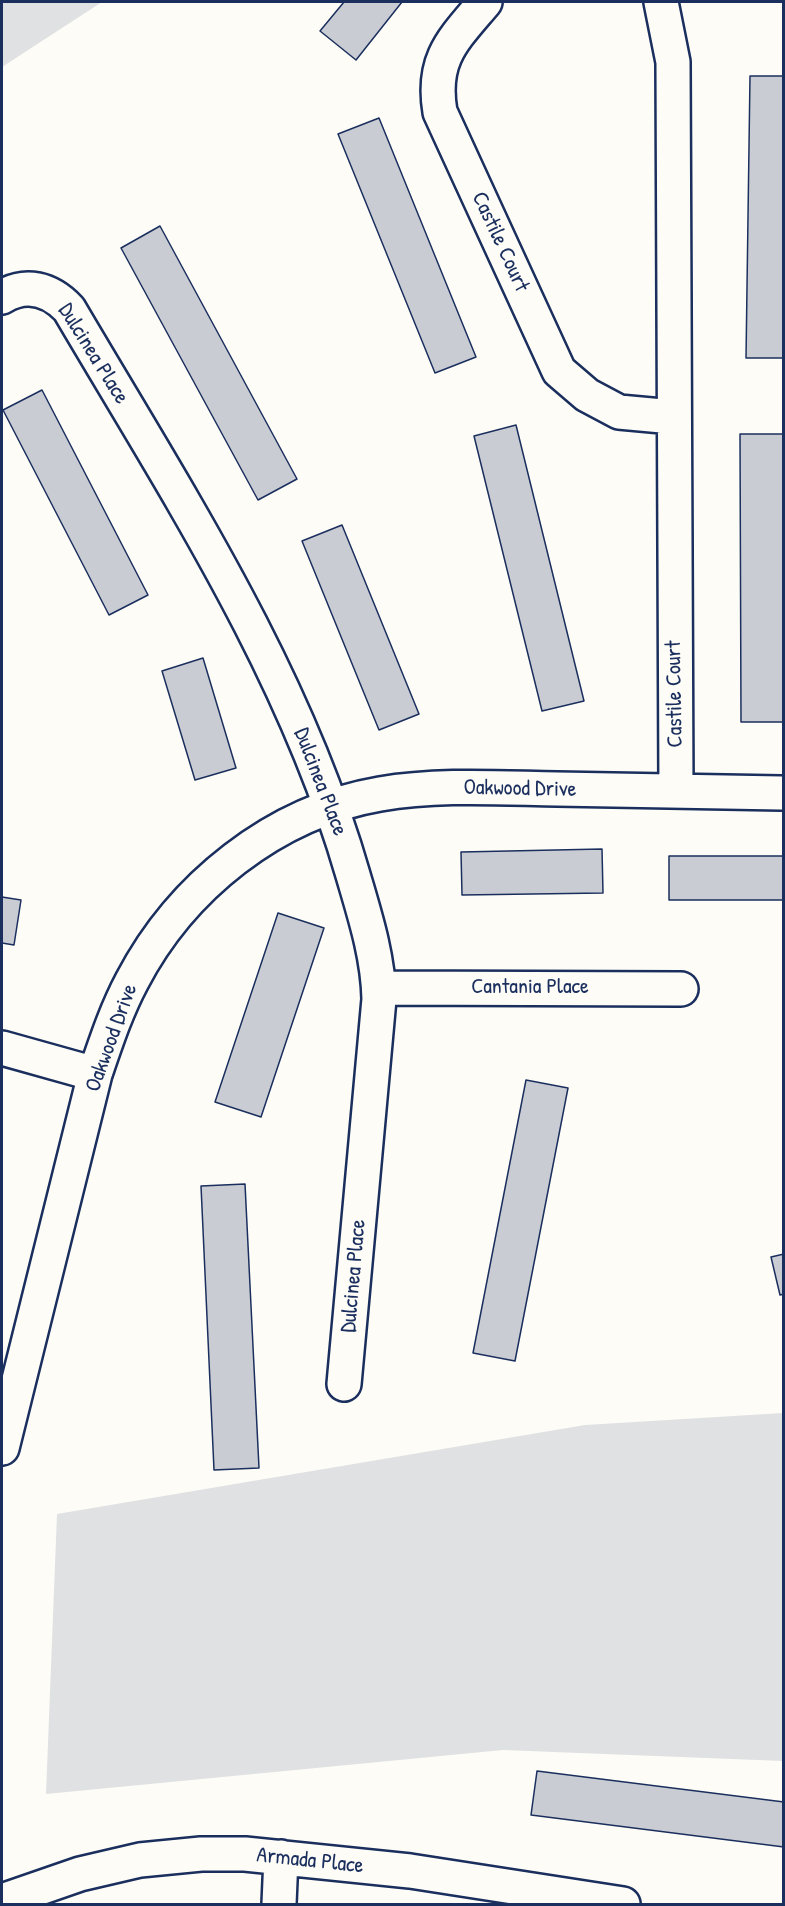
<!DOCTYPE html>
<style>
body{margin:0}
#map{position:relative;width:785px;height:1906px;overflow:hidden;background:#fdfcf7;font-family:"Patrick Hand",sans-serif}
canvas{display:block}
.frame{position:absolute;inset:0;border:3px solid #1b2f5e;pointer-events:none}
</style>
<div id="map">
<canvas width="785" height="1906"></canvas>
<div class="frame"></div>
</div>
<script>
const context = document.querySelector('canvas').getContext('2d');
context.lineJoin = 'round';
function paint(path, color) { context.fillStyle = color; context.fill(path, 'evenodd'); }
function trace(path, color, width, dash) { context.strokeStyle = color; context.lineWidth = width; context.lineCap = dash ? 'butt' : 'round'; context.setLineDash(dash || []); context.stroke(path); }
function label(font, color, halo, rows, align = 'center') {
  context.font = font + ' "Patrick Hand",sans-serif'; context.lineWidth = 4.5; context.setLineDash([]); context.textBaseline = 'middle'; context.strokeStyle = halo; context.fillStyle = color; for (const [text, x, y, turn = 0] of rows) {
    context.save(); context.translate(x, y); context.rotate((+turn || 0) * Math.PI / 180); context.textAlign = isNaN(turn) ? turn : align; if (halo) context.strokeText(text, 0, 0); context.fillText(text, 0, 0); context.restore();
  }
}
const green = new Path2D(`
 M2,2h100l-100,65z
 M783,1413v348l-280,-11 -457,44 11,-280 528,-89z`);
const building = new Path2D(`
 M344,2h58l-46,58 -36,-29z
 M750,76h34v282h-38z
 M379,118l97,239 -41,16 -97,-239z
 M160,226l137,253 -39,21 -137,-252z
 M42,390l106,205 -39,20 -106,-205z
 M516,425l68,276 -42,10 -68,-275z
 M740,434h43l1,288h-43z
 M342,525l77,189 -40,16 -77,-189z
 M203,658l33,110 -41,12 -33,-109z
 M602,849l1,44 -141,2 -1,-43z
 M669,856h115v44h-115z
 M2,897l19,3 -7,45 -12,-2z
 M278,913l46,15 -63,189 -46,-15z
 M526,1080l42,8 -53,273 -42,-8z
 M245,1184l14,284 -45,2 -13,-284z
 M784,1254v40l-4,1 -9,-38z
 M537,1771l247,31v45l-253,-32z`);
const minor = new Path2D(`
 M485,2c-32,38 -54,57 -45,110l119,259 28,24 32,17 54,5
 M661,2l12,60 3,729
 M2,297c24,-15 48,-8 67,12 107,182 225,361 284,566 12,41 25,81 26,124l-35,385
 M379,988l302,1
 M2,1048l93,26
 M2,1448l93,-374c11,-32 21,-63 37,-93 49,-94 142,-169 248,-187 59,-10 118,-6 177,-5 75,1 151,3 227,4
 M2,1901l78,-27 60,-14 61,-6h44l165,17 213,33
 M279,1904l2,-47`);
const streetNames = [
 ["Castile Court",500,242,65],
 ["Dulcinea Place",93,354,58],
 ["Castile Court",675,694,-91],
 ["Dulcinea Place",320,782,69],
 ["Oakwood Drive",520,789,1],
 ["Cantania Place",530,987],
 ["Oakwood Drive",112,1038,-70],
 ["Dulcinea Place",354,1276,-85],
 ["Armada Place",310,1861,6]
];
paint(green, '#e0e1e3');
paint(building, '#c9ccd3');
trace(building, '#1b2f5e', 1.5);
trace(minor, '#1b2f5e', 38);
trace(minor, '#fdfcf7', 33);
label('22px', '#1b2f5e', '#fdfcf7', streetNames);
</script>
